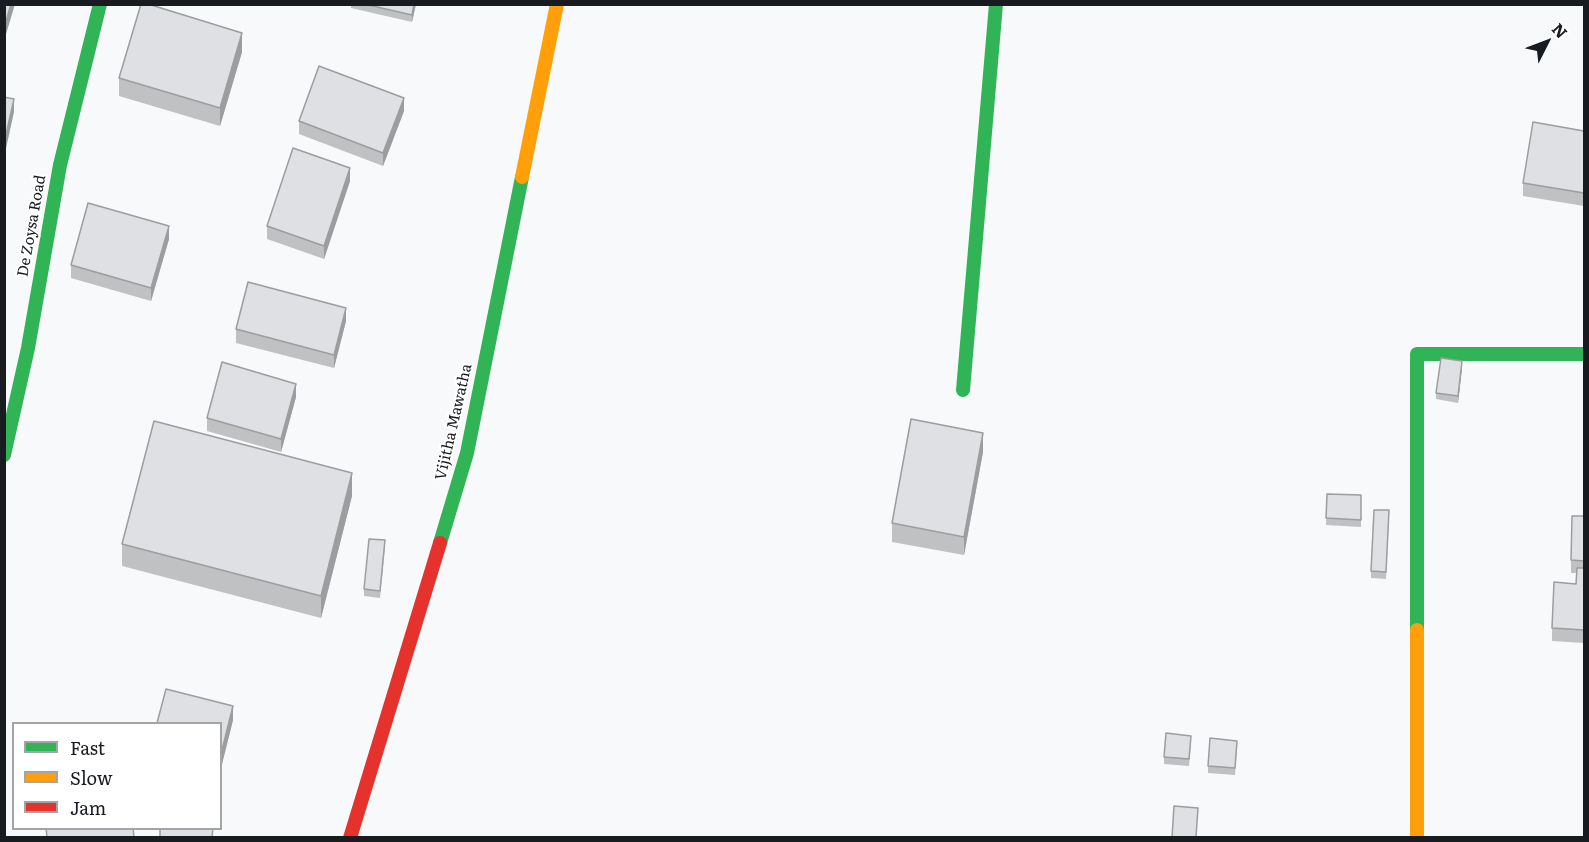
<!DOCTYPE html>
<style>
body{margin:0}
#map{position:relative;width:1589px;height:842px;overflow:hidden;background:#f7f9fb;font-family:Literata,serif}
canvas{display:block}
.frame{position:absolute;inset:0;border:6px solid #181b1f;pointer-events:none}
.legend{position:absolute;left:12px;top:722px;width:210px;height:108px;box-sizing:border-box;background:#fff;border:2px solid #a3a4a5;margin:0;padding:8px 10px;list-style:none;font-size:18px;color:#181b1f}
.legend li{display:flex;align-items:center;gap:12px;height:30px}
.legend b{width:30px;border:2px solid #a3a4a5}
.north{position:absolute;left:1517px;top:12px;width:60px;height:60px;-webkit-text-stroke:4px #fff;paint-order:stroke;rotate:48deg;font-size:16px;font-weight:700;line-height:24px;text-align:center;color:#181b1f}
.north::after{content:'';display:block;margin:auto;width:21px;height:27px;background:#181b1f;clip-path:polygon(50% 0,100% 100%,50% 72%,0 100%)}
</style>
<div id="map">
<canvas width="1589" height="842"></canvas>
<div class="frame"></div>
<ul class="legend">
<li><b style="height:8px;background:#30b455"></b>Fast</li>
<li><b style="height:8px;background:#ff9f0a"></b>Slow</li>
<li><b style="height:8px;background:#e5322d"></b>Jam</li>
</ul>
<div class="north">N</div>
</div>
<script>
const context = document.querySelector('canvas').getContext('2d');
context.lineJoin = 'round';
function trace(path, color, width, dash) { context.strokeStyle = color; context.lineWidth = width; context.lineCap = dash ? 'butt' : 'round'; context.setLineDash(dash || []); context.stroke(path); }
function paint(path, color) { context.fillStyle = color; context.fill(path, 'evenodd'); }
function label(font, color, halo, rows, align = 'center') {
  context.font = font + ' Literata,serif'; context.lineWidth = 4.5; context.setLineDash([]); context.textBaseline = 'middle'; context.strokeStyle = halo; context.fillStyle = color; for (const [text, x, y, turn = 0] of rows) {
    context.save(); context.translate(x, y); context.rotate((+turn || 0) * Math.PI / 180); context.textAlign = isNaN(turn) ? turn : align; if (halo) context.strokeText(text, 0, 0); context.fillText(text, 0, 0); context.restore();
  }
}
const fast = new Path2D(`
 M963,390l33,-386
 M4,455l24,-107 32,-183 40,-161
 M440,543l27,-90 55,-276
 M1417,630v-276h167`);
const slow = new Path2D(`
 M522,177l35,-173
 M1417,630v208`);
const jam = new Path2D(`
 M350,838l90,-295`);
const wall = new Path2D(`
 M351,4h65l-4,18 -61,-14z
 M242,52l-22,74 -101,-30v-18z
 M404,111l-21,55 -84,-32v-13z
 M1584,131v75l-61,-10v-13z
 M350,181l-26,78 -57,-20v-13z
 M169,239l-18,62 -80,-23v-13z
 M346,321l-12,47 -98,-25v-14z
 M1462,368l-4,35 -22,-4v-6z
 M296,397l-15,55 -74,-21v-13z
 M983,452l-19,103 -72,-13v-19z
 M1327,494l34,1v32l-35,-2z
 M352,496l-31,122 -199,-52v-22z
 M1584,516v127l-32,-2v-13l24,-44 1,-11h-6v-13z
 M1389,517l-3,62 -15,-1v-7z
 M385,547l-5,51 -16,-2v-7z
 M233,720l-11,44 -2,-1v-40z
 M1191,743l-2,23 -25,-2v-7z
 M1237,747l-2,28 -27,-2v-7z`);
const shadedWall = new Path2D(`
 M11,4h4l-11,37v-13z
 M414,4h2l-4,18v-7z
 M242,33v19l-22,74v-18z
 M404,98v13l-21,55v-13z
 M14,99v13l-9,41v-14z
 M350,168v13l-26,78v-13z
 M169,226v13l-18,62v-13z
 M346,308v13l-12,47v-13z
 M1462,361v7l-4,35v-7z
 M296,384v13l-15,55v-13z
 M983,433v19l-19,103v-18z
 M352,473v23l-31,122v-22z
 M233,706v14l-11,44v-14z`);
const building = new Path2D(`
 M4,4h7l-7,24z
 M141,4h7l94,29 -22,75 -101,-30z
 M364,4h50l-2,11z
 M319,66l85,32 -21,55 -84,-32z
 M4,97l10,2 -9,40h-1z
 M1533,122l51,9v62l-61,-10z
 M293,148l57,20 -26,78 -57,-20z
 M88,203l81,23 -18,62 -80,-23z
 M248,282l98,26 -12,47 -98,-26z
 M1441,358l21,3 -4,35 -22,-3z
 M222,362l74,22 -15,55 -74,-21z
 M911,419l72,14 -19,104 -72,-14z
 M154,421l198,52 -31,123 -199,-52z
 M1327,494l34,1v25l-35,-2z
 M1374,510h15l-3,62 -15,-1z
 M1572,516h12v45l-13,-1z
 M369,539l16,1 -5,51 -16,-2z
 M1577,568h7v62l-32,-2 2,-46 22,2z
 M166,689l67,17 -11,44h-2v-27h-63z
 M1166,733l25,3 -2,23 -25,-2z
 M1210,738l27,3 -2,27 -27,-2z
 M1174,806l24,2 -2,29h-24z
 M46,828h87l1,9h-87z
 M160,828h53l-1,9h-52z`);
const streetNames = [
 ["De Zoysa Road",32,226,-80],
 ["Vijitha Mawatha",454,422,-77]
];
trace(fast, '#30b455', 14);
trace(slow, '#ff9f0a', 14);
trace(jam, '#e5322d', 14);
paint(wall, '#bfc1c3');
paint(shadedWall, '#9b9d9f');
paint(building, '#dee0e3');
trace(building, '#9b9d9f', 1.5);
label('15px', '#181b1f', '#fff', streetNames);
</script>
